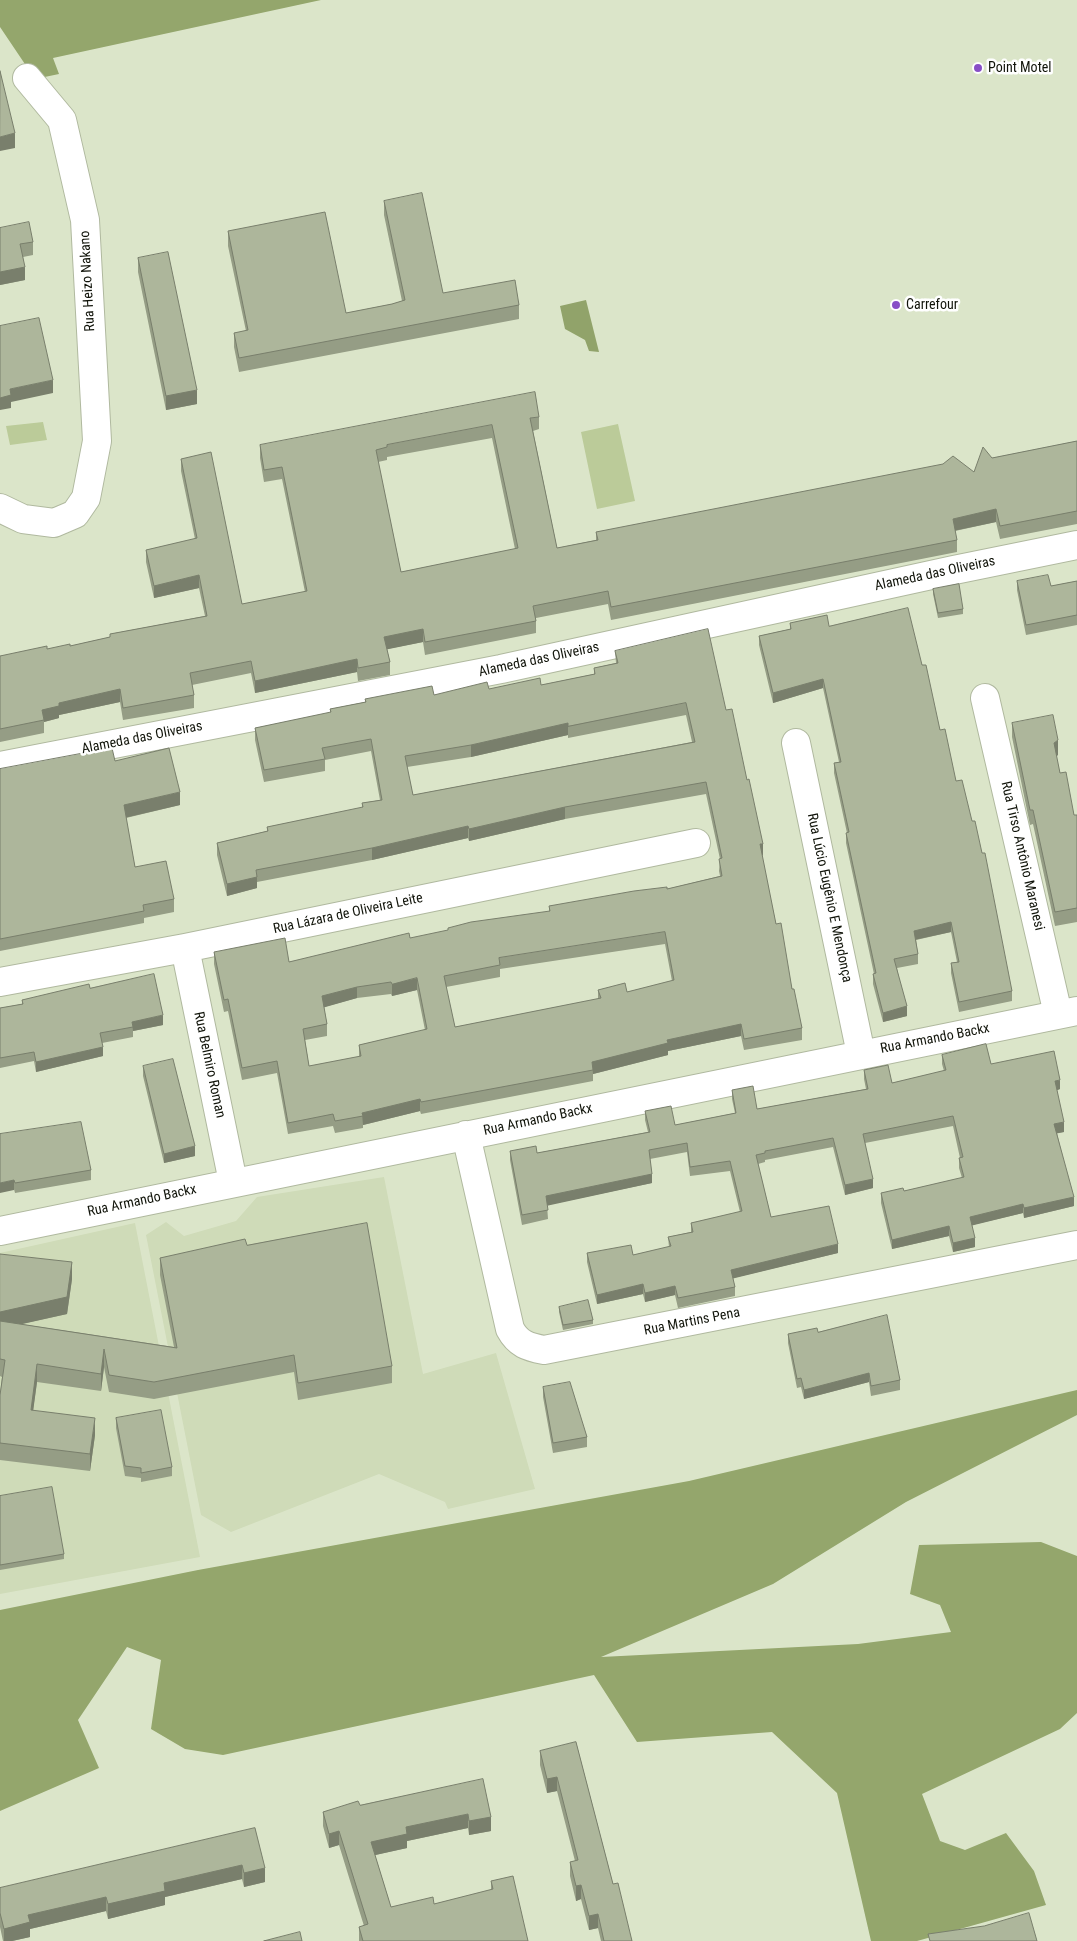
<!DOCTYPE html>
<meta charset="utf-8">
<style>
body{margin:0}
canvas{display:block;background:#dbe5c9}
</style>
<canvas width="1077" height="1941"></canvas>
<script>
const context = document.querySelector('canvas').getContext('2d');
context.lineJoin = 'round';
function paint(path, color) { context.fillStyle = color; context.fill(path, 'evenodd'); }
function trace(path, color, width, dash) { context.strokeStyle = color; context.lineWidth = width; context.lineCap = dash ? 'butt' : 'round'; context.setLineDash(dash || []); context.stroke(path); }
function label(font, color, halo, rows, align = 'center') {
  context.font = font + ' "Roboto Condensed",sans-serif'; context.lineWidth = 5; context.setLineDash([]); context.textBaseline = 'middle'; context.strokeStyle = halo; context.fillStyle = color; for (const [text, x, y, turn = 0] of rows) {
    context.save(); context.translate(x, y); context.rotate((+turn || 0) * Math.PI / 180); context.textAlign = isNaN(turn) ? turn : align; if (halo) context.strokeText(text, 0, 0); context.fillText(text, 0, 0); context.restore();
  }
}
const built = new Path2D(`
 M384,1177l39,197 73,-21 39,136 -87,20 -3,-7 -66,-28 -148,58 -30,-17 -55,-280 20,-13 18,14 52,-15 21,-24z
 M135,1223l65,334 -200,37v-341z`);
const green = new Path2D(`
 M43,422l4,18 -37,5 -4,-19z
 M618,424l17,77 -38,8 -16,-77z`);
const forest = new Path2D(`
 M0,0h321l-268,58 6,16 -24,5 -35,-52z
 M1077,1390v25l-171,87 -133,82 -172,73 257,-13 93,-12 -11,-27 -30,-11 9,-49 122,-3 36,14v157l-17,16 -138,65 18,47 25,9 41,-17 28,38 12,34 -129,36h-46l-34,-148 -65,-61 -135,10 -43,-67 -371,80 -38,-6 -34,-20 10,-69 -34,-13 -49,73 21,48 -99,43v-201l198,-40 491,-89z`);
const water = new Path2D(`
 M586,300l13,52 -10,-1 -4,-11 -20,-11 -5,-23z`);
const street = new Path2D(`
 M0,508l23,11 31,4 21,-9 11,-16 11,-57 -12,-221 -23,-100 -35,-42
 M985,698l73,316
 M796,743l65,311
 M0,766l501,-97 453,-99 123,-25
 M185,948l48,234
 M0,982l185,-34 511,-105
 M466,1135l44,194c8,15 18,18 34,21l533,-105
 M0,1231l1077,-220`);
const wall = new Path2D(`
 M384,201l59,92 76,12v14l-280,53 -5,-25v-14l12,-2 -18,-85v-15l118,82 46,-9 10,-3 -18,-86z
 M0,228l33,14v13l-10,2 2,23 -25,5z
 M138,258l59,146 -31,6 -28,-138z
 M539,417v12l-6,2 24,117 39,-8v-8l378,-60 18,-14 85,-17v83l-77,15 -4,-17 -41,9 2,9v12l-346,68 -3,-16 -72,14v15l-111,22 -2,-13 -36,7 3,13v13l-32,6 -1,-9 -102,21 -4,-20 -59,12 2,10v13l-71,12 -3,-18 -61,13v3l-15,4v11l-44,9v-86l70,-10 40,-9v-3l95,-18 -6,-28 -45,10 -8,-36v-12l49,-11 -14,-68v-12l61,145 63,-12 -23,-113 -18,3 -4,-24v-13zM492,438l23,111 -114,23 -23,-110 9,-2v-3z
 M1017,581l34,5 26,-5v44l-51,10 -9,-45z
 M933,589l30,20v5l-25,4 -5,-24z
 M790,623l39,3 93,39 18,65 16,51 56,210v10l-53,11 -8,-39v-10l6,-1 -6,-30 -35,8 2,14v10l-21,4 10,48 -24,6 -10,-38v-10h1l-28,-131v-10h1l-13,-60v-10l5,-1 -16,-74 -50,15 -14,-58v-9l31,-7z
 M615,651l111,59 37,145 -1,1 14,68 26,104v12l-58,10 -3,-14 -73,15v4l-75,19v7l-172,33 -1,-3 -57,14v3l-28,5 -2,-7 -45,8 -11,-61 -35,7 -14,-69 -4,1 -10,-48v-12l75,10 260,-50v-6l118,-17 53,-13 -1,-5 1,-12 -14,-65 -141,25 -96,22 -1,-3 -96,22 -115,22v6l-30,8 -10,-41v-12l50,-12v-4l95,-19v-5l18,-3 -9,-49 -46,9v11l-61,11 -9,-42v-12l75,-15v-4l35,-7v-3l69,-4 55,-6 52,-4 53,-11v-6l22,-5zM686,715l6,27 -279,53 -6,-28 64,-10 97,-22v3zM665,944l7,37 -45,11 -29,-2v9l-143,28 -9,-40 54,-10v-8zM417,990l8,40 -66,15v12l-50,9 -4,-26 22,-4v-12l-3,-17 33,-9 34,-4 1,2z
 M1012,723l46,32 -2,1 4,17 14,42h3v107l-22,4 -22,-102 -3,1 -18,-88z
 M115,761l65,44 -54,13 9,49 39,32v13l-30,6v5l-144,28v-182z
 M90,988l73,37 -30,6v6l-31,6 1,13 -67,16 -2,-11 -34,7v-60l22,-4v-4z
 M942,1055l49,9 69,25 -3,1 7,42 -7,1 17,73 -50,12 -1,-5 -51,12 3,22 -22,5 -4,-16 -57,13 -11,-46v-10l23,-2 58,-13 -3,-10v-10h1l-7,-32 -88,17 8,45 -28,7 -12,-48 -68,13v2l-7,2 13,53 67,36 -105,25 2,9v9l-57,12 -3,-13 -30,7 -2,-8 -46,10 -10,-42v-9l46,2 36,-8 -1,-10 23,-5v-9l49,-11 -10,-41 -40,5 -3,-24 -37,7 2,24 -105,22 1,14 -26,6 -12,-65v-9l27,2 111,-21 -3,-12v-9l30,14 60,-12 -3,-14v-9l25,19 109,-20 -2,-10v-9l28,13 52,-12 -2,-7z
 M143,1066l52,90 -31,7 -21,-87z
 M0,1134l91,36v10l-76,13z
 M247,1245l145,121v17l-94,17 -4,-28 -140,27 -45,-7 -5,-25 -3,24 -64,-9 -4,28 62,25 -5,36 -90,-11v-65l2,-18 -2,-1v-122l72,25 -5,35 -46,10 153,23 -14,-72v-17z
 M559,1307l34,13v4l-30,6 -4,-18z
 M818,1332l82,48v10l-29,6 -2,-14 -65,17 -3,-12 -4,1 -9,-45v-9z
 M543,1387l44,50v10l-34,6 -10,-56z
 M116,1418l56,49v9l-31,6v-4l-16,-2 -9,-48z
 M0,1496l64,58v5l-64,11z
 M576,1742l37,142 19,57h-31l-3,-13 -9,2 -8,-31 -5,2 -6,-25v-14l5,-1 -18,-70 -10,2 -7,-28v-14z
 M360,1805l131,12v14l-22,4 -1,-7 -61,13v7l-32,7 16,52 43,-3 57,-14v-9l37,60h-169v-14l5,-1 -25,-81 -10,3 -6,-22v-14z
 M255,1828l10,54 -21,5 -2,-8 -77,18v8l-57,14 -2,-8 -76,18v8l-18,4h-9l-3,-14v-39z`);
const shadedWall = new Path2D(`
 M15,133v15l-15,3v-14z
 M25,267v13l-25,5v-13z
 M53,380v13l-42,9v6l-11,2v-12l10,-9z
 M197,390v14l-31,6v-14z
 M996,509v13l-43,9v-12z
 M199,575v13l-45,10v-12z
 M423,629v13l-39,8v-13z
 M357,659v13l-102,21v-12z
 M823,679v9l-50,15v-10z
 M120,689v13l-61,13v3l-15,4 -2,-12 17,-7z
 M568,723v12l-97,22v-12z
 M1058,740v15l-4,3v-15z
 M180,792v13l-56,13v-13z
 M565,807v12l-96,22v-12z
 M468,826v12l-96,22v-12z
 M760,844h3v11l-3,1z
 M257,877v11l-30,8v-12z
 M951,922v10l-37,8v-9z
 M417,978v12l-25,6v-12z
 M357,987v11l-35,10v-12z
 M907,1006v10l-24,6v-9z
 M163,1015v10l-30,6 -1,-9z
 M741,1024v12l-73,15v4l-75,19 -1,-12 75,-22z
 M103,1047v9l-67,16v-10z
 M1060,1080v9l-5,2v-10z
 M420,1099v12l-57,14 -1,-12z
 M1064,1122v10l-10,2v-10z
 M195,1146v10l-31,7v-9z
 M652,1174v9l-106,23v-10z
 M873,1179v9l-28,7v-10z
 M14,1180v10l-14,3v-10z
 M1074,1197v9l-50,12v-10z
 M1023,1204v9l-53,13v-9z
 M949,1226v10l-57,13v-9z
 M975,1238v9l-22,5v-9z
 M838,1244v9l-107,26v-9z
 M72,1262v17l-5,35 -67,15v-17z
 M643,1284v10l-46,10v-9z
 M675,1286v9l-30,7v-9z
 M104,1349v18l-3,24v-17z
 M37,1364v18l-6,45v-17z
 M869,1373v9l-65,17v-9z
 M95,1418v17l-5,36v-17z
 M557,1777v14l-10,2v-14z
 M468,1814v14l-61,13v7l-36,8v-14l35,-15z
 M491,1817v14l-22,4v-14z
 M339,1831v14l-10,3v-14z
 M242,1865v14l-77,18v8l-57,14v-15l56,-21z
 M265,1868v14l-21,5v-14z
 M581,1885v14l-5,2v-15z
 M106,1897v14l-76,18v8l-18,4h-8v-12l24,-14z
 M598,1914v14l-9,2v-14z`);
const building = new Path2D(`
 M0,71l15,62 -15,4z
 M422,193l21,100 72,-13 4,25 -280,53 -5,-25 14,-3 -20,-99 97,-19 21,101 46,-9 13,-4 -21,-99z
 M29,222l4,20 -13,2 5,23 -25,5v-44z
 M168,252l29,138 -31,6 -28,-138z
 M39,318l14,62 -43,9 1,6 -11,3v-72z
 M535,392l4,25 -9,1 27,130 41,-8 -2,-8 347,-68 10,-8 21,16 9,-25 9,11 85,-17v70l-77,15 -4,-17 -43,10 4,21 -346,67 -3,-16 -75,15 3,15 -111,21 -2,-13 -39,8 6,25 -32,6 -1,-9 -102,22 -4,-20 -61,12 4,22 -71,13 -3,-19 -61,14v3l-17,4 2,10 -44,9v-73l47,-10v3l23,-5v2l40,-9v-3l97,-18 -8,-41 -45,11 -8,-36 51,-12 -16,-79 30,-7 31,152 65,-13 -25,-124 -18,3 -4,-25zM492,425l26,123 -117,24 -25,-122 11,-3v-2z
 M1048,575l3,11 26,-5v34l-51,10 -9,-44z
 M959,584l4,25 -25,4 -5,-24z
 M908,608l14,57h4l14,65 5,-1 11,52 6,-1 10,41h3l7,32h3l27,138 -53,11 -8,-39 8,-1 -8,-40 -37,9 4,23 -24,5 13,47 -24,7 -10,-39 3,-1 -30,-140 3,-1 -15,-69 7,-1 -18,-83 -50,14 -14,-57 32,-7 -1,-6 37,-8 2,11z
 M708,629l18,81 6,-1 15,71 2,-1 14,65h-3l16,80 5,-1 11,66h2l8,39 -58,11 -3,-15 -74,16 1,3 -76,19 1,8 -172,32 -1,-3 -58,14 1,3 -28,5 -2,-7 -45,9 -11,-62 -35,7 -14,-69 -4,1 -10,-48 71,-14 4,24 120,-29 1,5 38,-8v-2l23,-6 79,-11 -1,-5 85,-15 33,-4v2l55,-13 -3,-17 3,-1 -16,-76 -141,25 -96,22 -1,-3 -96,22 -116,22 1,7 -30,7 -10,-41 51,-12 -1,-4 96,-20 -1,-4 20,-3 -11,-61 -49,9 3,11 -61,11 -9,-42 76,-16 -1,-3 36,-7 -1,-3 67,-13 2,9 53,-13 2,7 51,-11 1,7 54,-11 -1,-6 24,-5 -3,-12zM686,703l9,39 -282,53 -8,-39 66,-11 97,-22v3zM665,932l9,48 -47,12 -2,-9 -27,7 3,8 -146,29 -11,-51 56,-11 -1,-7zM417,978l10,51 -68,16 2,11 -52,10 -6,-37 24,-5 -5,-28 35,-9 34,-5 1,2z
 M1053,715l5,25 -4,3 6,30 6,-1 8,43h3v93l-22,4 -22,-102h-3l-18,-87z
 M112,748l3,13 54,-13 11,44 -56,13 11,62 31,-6 8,38 -31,6 1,6 -144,28v-170z
 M154,974l9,41 -31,7 1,5 -33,6 3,14 -67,15 -2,-10 -34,6v-50l23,-4 -1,-4 67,-16 1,4z
 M986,1044l5,20 63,-13 6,29 -5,1 9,41 -10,2 20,73 -50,11 -1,-4 -53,13 5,21 -22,5 -4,-17 -57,14 -11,-47 22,-5 1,3 60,-14 -5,-19 4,-1 -10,-41 -90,18 10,45 -28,6 -12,-47 -68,13v2l-9,2 15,62 58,-11 9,38 -107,26 4,17 -57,11 -3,-12 -30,7 -2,-9 -46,11 -10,-42 44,-8 2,10 38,-9 -3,-9 25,-5 -2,-9 51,-12 -12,-50 -40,6 -3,-24 -38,7 3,24 -106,22 2,14 -26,5 -12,-64 26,-5 1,7 113,-21 -5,-21 26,-5 4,19 61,-12 -4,-23 21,-4 4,23 111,-20 -4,-19 24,-5 4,18 54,-13 -4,-15z
 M173,1059l22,87 -31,8 -21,-88z
 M81,1122l10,48 -76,13 -1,-3 -14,3v-49z
 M367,1223l25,143 -94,17 -4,-28 -140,27 -45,-7 -5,-26 -3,25 -64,-10 -6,46 64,8 -5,36 -90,-11v-48l5,-35 -5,-1v-38l177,27 -17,-90 85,-19 2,6z
 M0,1254l72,8 -5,35 -67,15z
 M588,1300l5,20 -30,5 -4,-18z
 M887,1315l13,65 -29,6 -2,-13 -65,17 -3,-12 -4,1 -9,-45 29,-6 1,4z
 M570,1382l17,55 -34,6 -10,-56z
 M161,1410l11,57 -31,6v-5l-16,-2 -9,-48z
 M52,1487l12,67 -64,11v-69z
 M576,1742l37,142 5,-1 14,58h-28l-6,-27 -9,2 -8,-31 -5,1 -6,-24 8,-2 -21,-83 -10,2 -7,-28z
 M483,1779l8,38 -22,4 -1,-7 -62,13 1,7 -36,8 20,65 42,-10 1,7 59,-15 -2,-8 22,-5 15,65h-165l-4,-14 9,-3 -29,-93 -10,3 -6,-22 35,-11 2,4z
 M255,1828l10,40 -21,5 -2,-8 -78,18 1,8 -57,13 -2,-7 -78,18 2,7 -26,7 -4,-16v-25z
 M1029,1913l8,28h-107l-2,-7 56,-8z
 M300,1932l2,9h-38z`);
const markers = [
 [978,68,5,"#884fc6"],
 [896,305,5,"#884fc6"]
];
const poiNames = [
 ["Point Motel",988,68],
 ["Carrefour",906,305]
];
const streetNames = [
 ["Rua Heizo Nakano",88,281,-93],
 ["Alameda das Oliveiras",935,574,-12],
 ["Alameda das Oliveiras",539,660,-12],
 ["Alameda das Oliveiras",142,738,-11],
 ["Rua Tirso Antônio Maranesi",1022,856,77],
 ["Rua Lúcio Eugênio E Mendonça",829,898,78],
 ["Rua Lázara de Oliveira Leite",348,914,-12],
 ["Rua Armando Backx",935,1039,-11],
 ["Rua Belmiro Roman",209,1065,78],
 ["Rua Armando Backx",538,1120,-12],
 ["Rua Armando Backx",142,1201,-12],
 ["Rua Martins Pena",692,1322,-11]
];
paint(built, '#cfdbb8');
paint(green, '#bbcb99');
paint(forest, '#94a66c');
paint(water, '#91a36a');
trace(street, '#b0b99f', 30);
trace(street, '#fff', 28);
paint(wall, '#959d85');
paint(shadedWall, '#797f6c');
paint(building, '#adb69b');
trace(building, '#797f6c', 1);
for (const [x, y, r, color] of markers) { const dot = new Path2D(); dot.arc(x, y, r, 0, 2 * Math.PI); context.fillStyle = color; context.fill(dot); trace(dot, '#fff', 2); }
label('14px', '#101309', '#fff', poiNames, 'left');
label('14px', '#101309', '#fff', streetNames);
</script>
